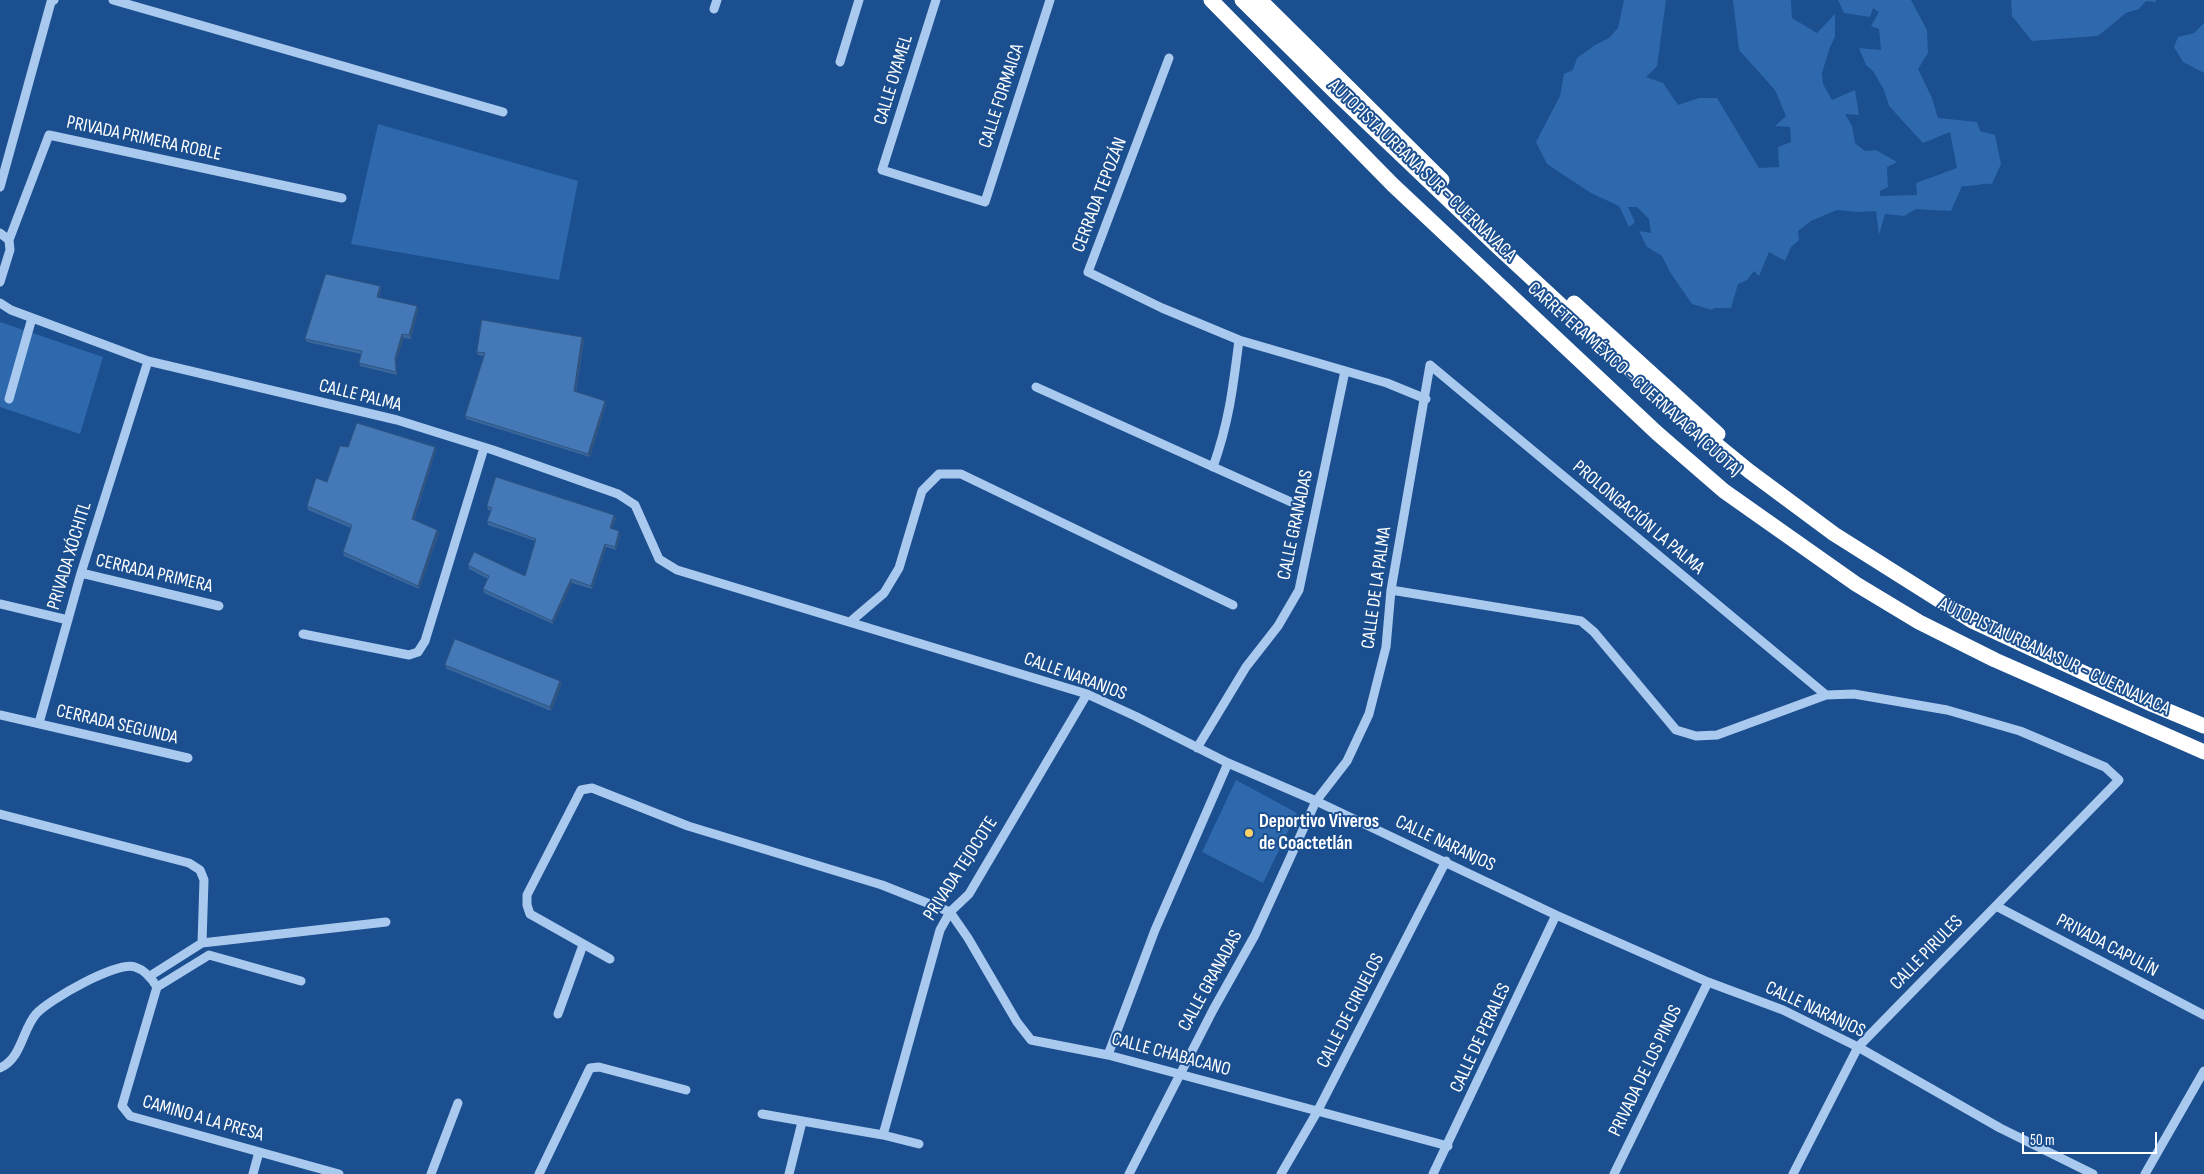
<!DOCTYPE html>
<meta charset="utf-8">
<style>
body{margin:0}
#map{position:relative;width:2204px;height:1174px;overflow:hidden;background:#1b4f8f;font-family:"Sofia Sans Condensed",sans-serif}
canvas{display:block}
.scale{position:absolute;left:2022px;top:1132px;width:135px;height:22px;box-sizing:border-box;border:2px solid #fff;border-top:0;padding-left:6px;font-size:15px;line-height:18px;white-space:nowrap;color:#fff;-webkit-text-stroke:4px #1b4f8f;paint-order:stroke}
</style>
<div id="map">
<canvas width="2204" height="1174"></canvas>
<div class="scale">50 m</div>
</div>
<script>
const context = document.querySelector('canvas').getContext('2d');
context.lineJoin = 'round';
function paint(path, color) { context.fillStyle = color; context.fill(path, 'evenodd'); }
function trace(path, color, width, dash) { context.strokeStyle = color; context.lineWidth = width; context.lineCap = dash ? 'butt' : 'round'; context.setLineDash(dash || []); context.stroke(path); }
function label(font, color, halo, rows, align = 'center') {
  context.font = font + ' "Sofia Sans Condensed",sans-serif'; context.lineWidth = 4; context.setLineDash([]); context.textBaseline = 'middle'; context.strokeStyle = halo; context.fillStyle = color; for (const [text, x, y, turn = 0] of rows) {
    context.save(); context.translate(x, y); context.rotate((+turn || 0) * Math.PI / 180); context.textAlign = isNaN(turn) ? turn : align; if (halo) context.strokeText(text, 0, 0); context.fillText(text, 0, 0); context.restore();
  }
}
const green = new Path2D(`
 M1624,0h42l-9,66 -11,11 17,6 15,22 21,-7h18l42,70 20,-1 -1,-20 13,-5 -1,-15 -15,-1 11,-10 -11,-26 -36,-40 -6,-50h58l1,18 25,15 18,-19v23l-5,10 -8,26 1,11 9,16 23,-10 4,25 -14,-1 7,12 3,17 10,8 11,-1 21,12 -10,5 1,20 -8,4v5l37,-1 -1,-12 41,-15 -7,-36 -27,11 -34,-37 -5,-16 -11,-19 -7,-6 -7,-17 22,2 -2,-21 -8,-3 8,-14 -6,-4 -3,9 -26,-4 -6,-13h73l16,30 1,23 -10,16 14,29 6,20 39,4 3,9 15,4 6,29 -9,20c-11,-1 -19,3 -30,2l-11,25 -35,-2 -12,7 -19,-2 -6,21 -3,-24 -17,1 -22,-2 -26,11 -13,10 1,9 -8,7 -6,14 -16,-9 -10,24 -5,-5 -7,9 -9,4 -7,24h-17l-2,2 -20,-6 -22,-32 -8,-16 -15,-9 -8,-16 12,2 -2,-14 -12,-12h-9l7,15 -6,5 -10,-21 -28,-13 -44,-29 -11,-22 24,-46 4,-22 9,-4 4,-12 18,-13 14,-7 9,-10z
 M2011,0h145v2l-10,-1 -7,8 -13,4 -28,23 -66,5 -20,-25z
 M2204,23v50l-21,-11 -9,-15 4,-10 16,-4z
 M378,124l200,57 -19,99 -208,-36z
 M0,322l103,35 -23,77 -80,-27z
 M1236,780l61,33 -34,70 -61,-31z`);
const minor = new Path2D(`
 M113,0l390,112
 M936,0l-54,170 103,32 65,-202
 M714,9l3,-9
 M1169,58l-81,214 74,36 77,32 148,43 39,16
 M840,62l19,-62
 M0,187l51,-185 3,-2
 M0,233l9,7 1,10 -10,32
 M9,240l40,-105 293,63
 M0,303l11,7 137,51 249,59 96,30 125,44 17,11 24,54 18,11 410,124 48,22 93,47 88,38 240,114 152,67 75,28 75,37 142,81 93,46
 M1430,365l396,330
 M1036,387l255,115
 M9,399l23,-81
 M1213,467c16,-45 20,-79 26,-127
 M81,573l138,33
 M1391,590l190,31 13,11 82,98 20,6 21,-1 109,-40 28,-1 93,16 73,21 85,36 14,13 -261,267 -65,127
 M0,604l68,16
 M850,622l34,-29 15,-25 23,-77 17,-17h22l272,131
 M303,634l106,21 9,-3 7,-11 59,-193
 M0,715l188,43
 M39,723l42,-150 67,-212
 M1197,748l49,-81 32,-41 21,-36 46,-219
 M0,814l189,49 11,7 4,10 -2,63 -52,33
 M1996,906l208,109
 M202,943l184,-21
 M610,959l-80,-45 -3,-9v-10l54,-105 11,-2 96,38 194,59 68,27 18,26 49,84 14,18 77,15 340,91
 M157,987l52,-32 92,26
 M558,1014l25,-69
 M1108,1055l47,-125 73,-167
 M0,1068c22,-10 22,-38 36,-54 12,-14 81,-53 99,-47 10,3 17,12 22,20l-35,119 8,10 209,58
 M762,1114l121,21 36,9
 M883,1135l57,-205 10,-18 19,-18 118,-200
 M253,1174l6,-22
 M431,1174l27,-71
 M539,1174l51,-106 9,-1 87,23
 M789,1174l13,-52
 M1129,1174l84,-164 42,-75 61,-134 31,-40 22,-47 17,-67 5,-57 39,-225
 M1281,1174l36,-62 129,-251
 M1433,1174l123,-259
 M1614,1174l94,-192
 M2145,1174l59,-103`);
const highway = new Path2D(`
 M1211,0l182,185 264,248 67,58 132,93 63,38 76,38 209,92
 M1242,0l92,91 164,156 175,162 76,62 85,63 138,87 177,82 55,23
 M1260,0l182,180
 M1574,303l144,131`);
const wall = new Path2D(`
 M380,286l1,3 -2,9 38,8 1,3 -7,30 -7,-1 -8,23 1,14 -37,-9 -1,-3 2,-9 -54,-12 -2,-3z
 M582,337l2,4 -8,51 30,12 -16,53 -124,-38 -1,-3 19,-60 -6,-1 -1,-3z
 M436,450l-22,70 23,10 2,3 -20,56 -75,-33 -1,-4 8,-24 -43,-18 -1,-4 20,-24z
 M487,506l127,9 2,3 -4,11 8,6 -4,15 -10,-3 -14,42 -20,-6 -19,41 -69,-31 -1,-4 5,-10 -19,-10 -1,-4 57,11 10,-35 -47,-16 -1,-4 4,-10 -3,-1z
 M445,665l115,16 2,3 -11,27 -104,-42z`);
const shadedWall = new Path2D(`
 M380,286l1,3 -3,12 -1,-4z
 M417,306l1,3 -7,30 -2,-4z
 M402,334l2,4 -8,23 1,14 -1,-3 -1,-14z
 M582,337l2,4 -9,54 -1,-4z
 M605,401l1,3 -16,53 -2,-3z
 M435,447l1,3 -23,72 -1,-3z
 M614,515l2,3 -5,14 -1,-4z
 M437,530l2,3 -20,56 -1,-3z
 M619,531l1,4 -4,15 -1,-3z
 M605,544l1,3 -14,42 -1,-3z
 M571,579l1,4 -19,41 -1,-3z
 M560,681l2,3 -11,27 -1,-4z`);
const building = new Path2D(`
 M326,274l54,12 -3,11 40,9 -8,29 -7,-1 -7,24 1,14 -37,-9 3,-12 -57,-12z
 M482,320l100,17 -8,54 31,10 -17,53 -123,-38 20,-63 -8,-1z
 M357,423l78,24 -23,72 25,11 -19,56 -75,-34 9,-27 -45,-19 9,-28 11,4 13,-36 8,1z
 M496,477l118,38 -4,13 9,3 -4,16 -10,-3 -14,42 -20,-7 -19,42 -69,-32 6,-13 -21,-11 6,-13 51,24 11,-37 -49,-18 5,-13 -5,-2z
 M455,639l105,42 -10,26 -105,-42z`);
const markers = [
 [1249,833,5,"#ffd166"]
];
const streetNames = [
 ["CALLE OYAMEL",894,80,-73],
 ["CALLE FORMAICA",1002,96,-72],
 ["PRIVADA PRIMERA ROBLE",144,139,12],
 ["AUTOPISTA URBANA SUR - CUERNAVACA",1422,171,44],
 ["CERRADA TEPOZÁN",1100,195,-69],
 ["CARRETERA MÉXICO - CUERNAVACA (CUOTA)",1634,380,42],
 ["CALLE PALMA",360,396,14],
 ["PROLONGACIÓN LA PALMA",1638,518,40],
 ["CALLE GRANADAS",1296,525,-78],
 ["PRIVADA XÓCHITL",70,556,-73],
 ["CERRADA PRIMERA",154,574,13],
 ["CALLE DE LA PALMA",1377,588,-82],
 ["AUTOPISTA URBANA SUR - CUERNAVACA",2054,657,25],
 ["CALLE NARANJOS",1075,677,20],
 ["CERRADA SEGUNDA",117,725,13],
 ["CALLE NARANJOS",1445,844,25],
 ["PRIVADA TEJOCOTE",961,869,-57],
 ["PRIVADA CAPULÍN",2107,946,28],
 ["CALLE PIRULES",1927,953,-46],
 ["CALLE GRANADAS",1211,981,-61],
 ["CALLE NARANJOS",1815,1010,25],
 ["CALLE DE CIRUELOS",1351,1011,-63],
 ["CALLE DE PERALES",1481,1038,-65],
 ["CALLE CHABACANO",1171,1055,15],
 ["PRIVADA DE LOS PINOS",1646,1071,-64],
 ["CAMINO A LA PRESA",203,1119,16]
];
const poiNames = [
 ["Deportivo Viveros",1259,822],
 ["de Coactetlán",1259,844]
];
paint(green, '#2e69ad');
trace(minor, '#a9c9ee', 9);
trace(highway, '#fff', 15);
paint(wall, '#3a679d');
paint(shadedWall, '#305480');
paint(building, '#4478b7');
trace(building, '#305480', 1);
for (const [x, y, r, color] of markers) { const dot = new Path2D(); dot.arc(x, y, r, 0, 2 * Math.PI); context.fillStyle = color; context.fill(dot); trace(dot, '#1b4f8f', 2); }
label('19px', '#fff', '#1b4f8f', streetNames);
label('bold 19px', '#fff', '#1b4f8f', poiNames, 'left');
</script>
